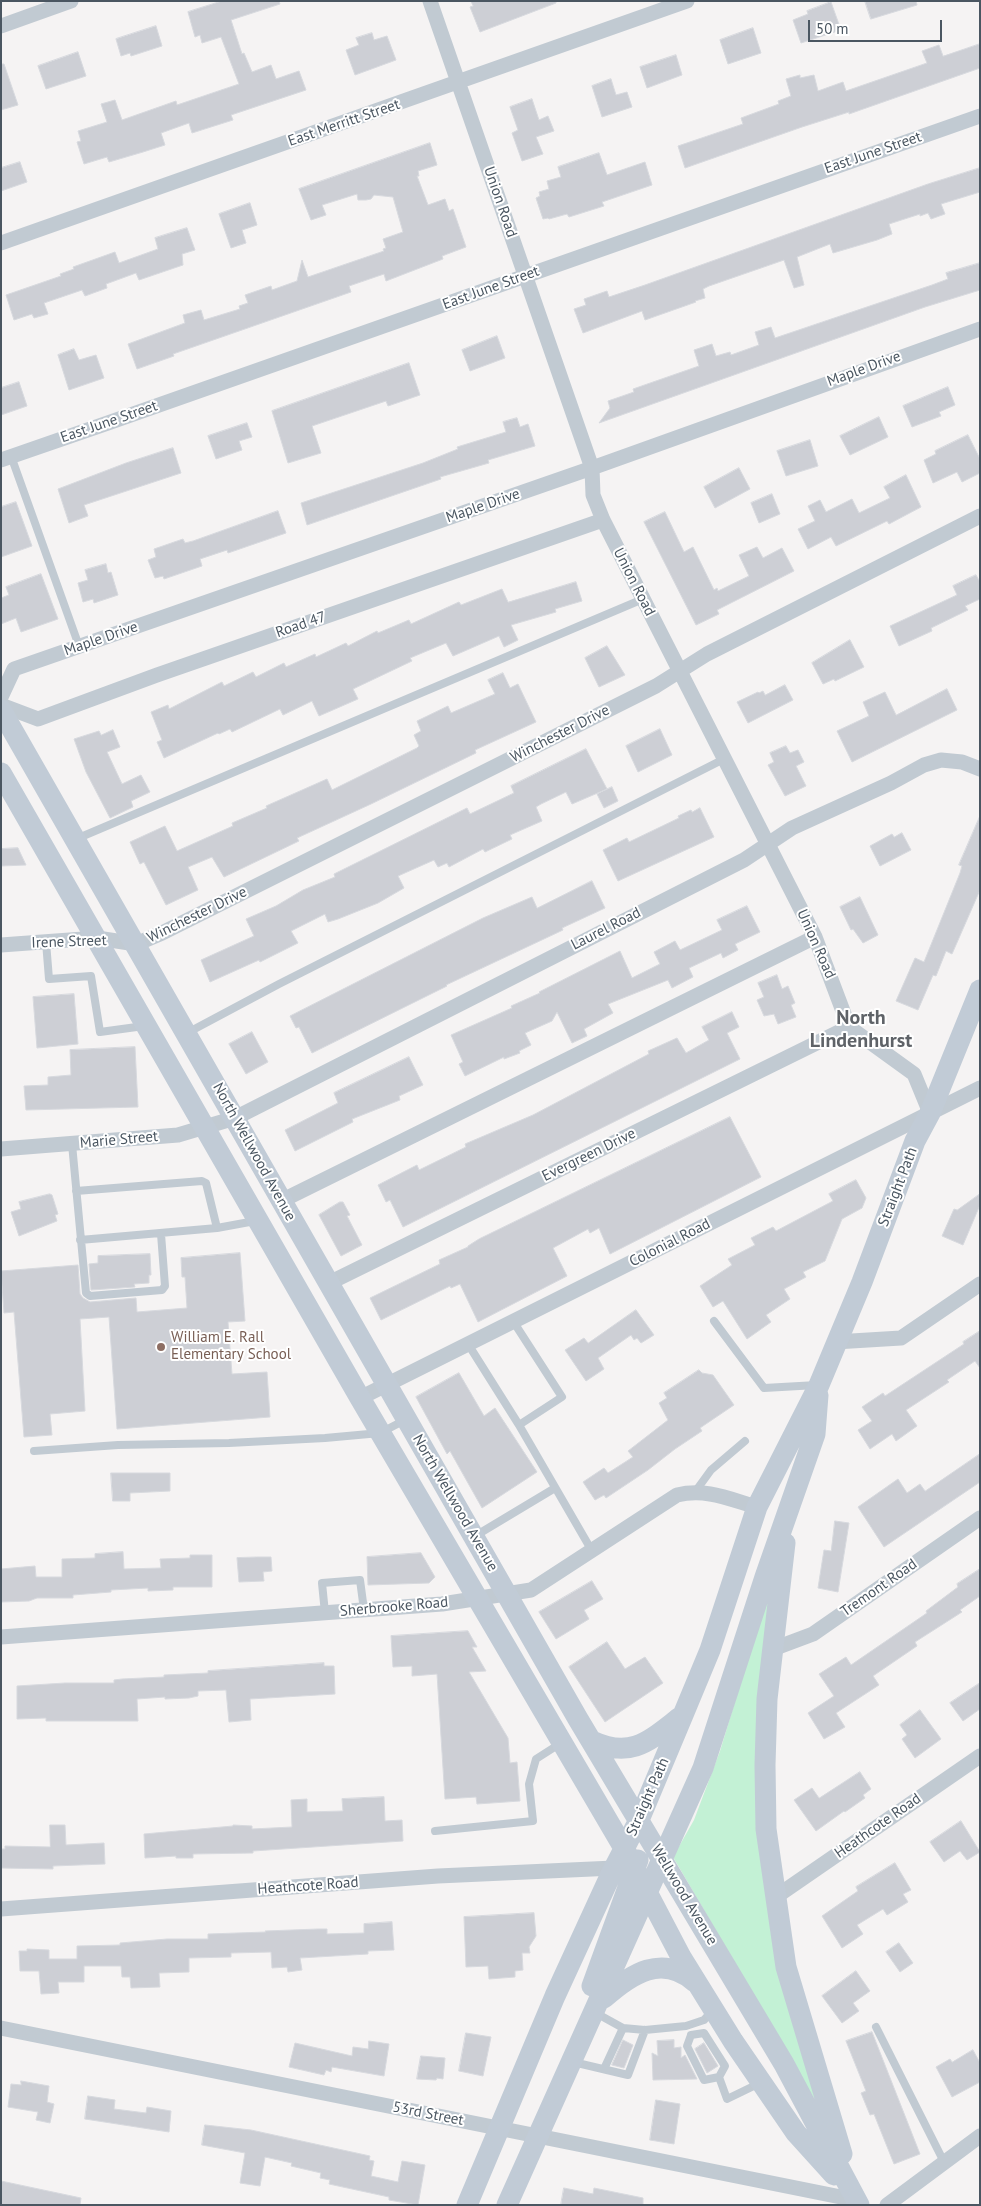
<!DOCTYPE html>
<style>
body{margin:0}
#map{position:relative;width:981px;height:2206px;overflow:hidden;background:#f5f3f3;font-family:"PT Sans",sans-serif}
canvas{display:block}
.frame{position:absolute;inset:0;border:2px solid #4a5661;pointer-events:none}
.scale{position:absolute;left:808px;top:20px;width:134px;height:22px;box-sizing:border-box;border:2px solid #4a5661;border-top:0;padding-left:6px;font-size:15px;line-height:18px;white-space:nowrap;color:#4a5661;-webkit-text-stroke:4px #fff;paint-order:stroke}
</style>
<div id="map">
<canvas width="981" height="2206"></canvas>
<div class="frame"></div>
<div class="scale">50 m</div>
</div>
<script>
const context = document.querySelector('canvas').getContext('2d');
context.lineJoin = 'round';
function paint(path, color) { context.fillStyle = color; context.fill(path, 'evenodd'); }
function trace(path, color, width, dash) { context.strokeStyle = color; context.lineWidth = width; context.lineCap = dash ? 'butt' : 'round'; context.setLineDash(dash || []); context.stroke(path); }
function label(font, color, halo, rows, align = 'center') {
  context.font = font + ' "PT Sans",sans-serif'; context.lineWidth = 4; context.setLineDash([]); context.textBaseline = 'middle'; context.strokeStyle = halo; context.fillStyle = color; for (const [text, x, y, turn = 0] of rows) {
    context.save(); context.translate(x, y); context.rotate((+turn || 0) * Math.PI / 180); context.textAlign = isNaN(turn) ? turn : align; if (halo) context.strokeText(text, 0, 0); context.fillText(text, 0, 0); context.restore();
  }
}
const green = new Path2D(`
 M774,1573l-18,182 63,352 -146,-250 21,-37 26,-69z`);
const building = new Path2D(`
 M222,1h57l1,3 -49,16 11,34 2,-1 8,19 19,-7 5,14 23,-8 7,19 -75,25 2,5 -41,13 -3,-10 -28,10 4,12 -22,7 -34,10 -2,-5 -23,7 -7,-22 4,-1 -3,-10 29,-9 -6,-18 14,-4 7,20 54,-19 1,4 62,-21 -18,-47 -19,6 -2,-8 -5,2 -7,-25z
 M471,1h85v2l-76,29 -10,-25 3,-1z
 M865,1h51l1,4 -46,14z
 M831,2l10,28 -40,13 -8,-23 15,-6 -1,-3z
 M156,26l6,20 -31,10 -1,-3 -9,3 -5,-17z
 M753,28l8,25 -33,11 -8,-24z
 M372,33l2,7 13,-4 9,24 -41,15 -9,-25 13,-5 -3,-7z
 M980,44v24l-131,46v-2l-47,15 -117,41 -7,-22 65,-22 -2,-6 38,-14 -1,-3 13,-5 -5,-17 14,-4v3l14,-3 4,16 25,-9 3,9 81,-28 -5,-12 17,-6 4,11z
 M78,52l8,24 -40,13 -8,-23z
 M676,55l6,20 -35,13 -7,-21z
 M1,64h3l14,41 -17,5z
 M611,79l5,16 11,-3 5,15 -30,10 -10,-31z
 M532,99l7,21 9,-4 6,15 -18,6 7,17 -21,7 -10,-28 6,-3 -8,-23z
 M430,143l7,22 -19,6 1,5h-2l11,29 17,-6 4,12 4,-2 13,38 -24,9 1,3 -57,22 -2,-7 -35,12 2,6 -178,62 1,2 -37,13 -9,-25 57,-21 -2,-8 18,-5 3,10 36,-11 -1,-3 9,-3 -3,-8 26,-9 1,4 25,-9 5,-21 6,17 76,-26 -1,-2 3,-1 -3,-9 20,-7 -10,-35 -19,-2 -3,4 -5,1h-8l-1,-6 -35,11 4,10 -15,5 -12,-31z
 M599,153l8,22 38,-13 7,23 -50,17 2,4 -35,11 -2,-3 -18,5 -1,-1 -5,1 -7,-21 4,-2 -1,-4 10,-3 -2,-8 14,-4 -3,-10z
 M20,162l7,20 -26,9v-23z
 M980,168v24l-39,12 4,10 -14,5 -3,-6 -8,3v-2l-31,10 3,10 -15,6 -44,13 -3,-9 -33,13 7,28 -10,3 -10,-28 -75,26 -6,3 2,9 -10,3 1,1 -51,18 -3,-9 -59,22 -9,-24 12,-4 -2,-6 23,-8 2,6 36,-12 283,-101z
 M250,203l7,22 -15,5 4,13 -15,5 -12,-34z
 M187,228l8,22 -13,4 1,11 -44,15 -3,-7 -30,11 1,4 -22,8 -3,-6 -38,13 4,11 -14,4 -2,-4 -18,6 -8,-25 55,-19 -1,-2 14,-5 -1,-2 42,-15 4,11 39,-14 -3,-11z
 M980,263v27l-55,17 -326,116 11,-15 -2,-7 26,-9 -1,-3 66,-23 -5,-16 18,-6 4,12 14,-4 1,3 28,-10 -4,-13 16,-5 4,11 157,-53 16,-6 -2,-6z
 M497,336l8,22 -35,13 -8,-21z
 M74,349l5,11 17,-5 8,23 -35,12 -11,-35z
 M409,363l11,32 -32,11 -2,-5 -74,25 9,27 -33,10 -16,-52z
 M19,382l8,24 -26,9v-27z
 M948,387l7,18 -16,7 2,4 -29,11 -9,-21z
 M879,417l9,20 -38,18 -10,-19z
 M517,418l3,9 8,-3 7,22 -47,14 1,3 -49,14 1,2 -134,46 -6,-22 122,-40 35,-14 -1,-2 49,-15 -3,-10z
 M247,423l5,14 -13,4 3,9 -26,9 -8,-23z
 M968,435l12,24v14l-18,9 -5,-10 -24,11 -9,-23 12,-6 -1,-3z
 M810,440l8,26 -32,10 -9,-25z
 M173,448l8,25 -97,32 4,11 -19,7 -11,-34 68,-26z
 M739,468l11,21 -35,19 -11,-21z
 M906,475l15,32 -32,17 -2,-3 -51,25 -5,-9 -23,12 -10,-20 17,-8 -7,-15 12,-6 6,12 26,-13 7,14 31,-15 -6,-11z
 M772,494l8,20 -21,9 -8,-20z
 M16,502l16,44 -31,11v-50z
 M278,511l8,22 -58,20 -1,-3 -27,9 2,7 -38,13 -1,-3 -8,2 -7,-18 8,-3 -2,-8 29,-10 2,4 8,-2z
 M665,512l19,40 9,-5 21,43 3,-2 1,3 31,-15 -10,-21 18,-8 6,11 19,-10 12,23 -77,39 2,4 -23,11 -52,-103z
 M106,564l2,9 3,-1 7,23 -24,8 -1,-4 -10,3 -5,-19 10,-3 -3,-10z
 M41,574l17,45 -37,13 -5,-14 -15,6v-26l8,-3 -3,-8z
 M976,575l4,7v17l-15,7 3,4 -37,18 1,3 -33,15 -9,-20 67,-31 -4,-9z
 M576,582l6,19 -27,8 1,3 -45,13 7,15 -14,7 -5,-11 -46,20 -7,-13 -36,15 2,3 -59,28 5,10 -39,17 -7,-15 -29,14 -3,-6 -48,23 -2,-3 -11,5 -1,-1 -54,25 -7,-16 5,-2 -11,-28 17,-7 1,4 53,-27 2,4 29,-14 3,5 28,-14 2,4 29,-13 1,3 30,-14 2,3 29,-15 1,2 31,-13 2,4 48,-22 2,3 41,-16 6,13z
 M850,640l14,27 -29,14 -1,-2 -11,5 -11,-21z
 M607,646l18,29 -26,12 -14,-29z
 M503,673l7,15 8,-4 18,38 -61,28 1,3 -105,51 -74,34 2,3 -75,36 -12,-20 -24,10 10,23 -32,15 -22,-43 -4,2 -10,-22 35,-16 12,25 56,-25 -1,-3 35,-15 -1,-2 61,-27 5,11 85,-42 2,-2 -5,-11 7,-4 -4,-10 31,-15 3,7 44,-19 -7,-14z
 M785,685l8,15 -45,23 -11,-21 21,-10 1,1 4,-2 2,4z
 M947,689l10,21 -105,52 -15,-31 32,-15 -6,-14 22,-10 11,23z
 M660,729l12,26 -34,17 -12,-26z
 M113,730l7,17 -13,5 15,32 19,-9 9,17 -19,9 2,6 -23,11 -24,-46 -12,-33 25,-8 2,4z
 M786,746l4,7 8,-3 6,12 -8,4 10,20 -21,10 -17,-31 6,-3 -4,-9z
 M586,749l21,40 -35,15 -6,-12 -25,12 -5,3 6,14 -32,14 2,4 -27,13 -2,-3 -34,18 -2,-4 -9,4 -4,-7 -36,16 6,12 -26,15 -40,16 -10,3 -3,-8 -34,17 7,12 -38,19 -1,-2 -49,22 -9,-22 53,-24 -8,-17 30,-13 27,-16 32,-13 -1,-3 133,-66 3,6 44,-21 -3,-7z
 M612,787l6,14 -14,7 -7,-14z
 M700,808l14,29 -96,44 -15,-31 24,-12 2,4 50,-24 -1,-2 13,-6 1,2z
 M980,816v74l-28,64 -6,-3 -10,25 -3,-1 -15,35 -22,-9 19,-43 9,4 36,-89 2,-7 -3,-1z
 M902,833l9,17 -31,16 -10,-20 22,-12 2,3z
 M18,848l8,17 -25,1v-17z
 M592,881l13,27 -43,20 1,2 -117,55 1,1 -135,67 -13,-26 -3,1 -6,-12 193,-98 49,-21 5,11z
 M860,897l18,38 -15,8 -10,-14 -2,1 -11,-23z
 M747,906l13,26 -25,12 3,6 -15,8 -2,-5 -32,15 4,9 -21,11 -4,-8 -60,24 5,9 -29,16 3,7 -15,7 -15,-31 -5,9 -27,12 6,12 -12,6 1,2 -16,6v-2l-39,19 -6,-12 4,-2 -12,-27 61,-27 -1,-2 29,-13 -1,-1 81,-41 12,27 28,-14 -6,-12 21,-11 5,9 42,-20 -5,-10z
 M777,975l5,14 6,-3 7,17 -4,2 5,12 -18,7 -4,-10 -10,2 -7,-16 7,-3 -6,-14z
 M74,994l4,50 -41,4 -4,-51z
 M732,1012l7,15 -12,6 13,26 -337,168 -13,-27 -4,2 -8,-17 39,-20 2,5 47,-23 -1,-3 68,-29 116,-61 -1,-3 29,-13 9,15 23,-13 -7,-13z
 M252,1032l16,30 -22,12 -17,-30z
 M135,1047l3,60 -112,3 -2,-24 24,-1v-8l23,-2 -1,-25z
 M409,1057l14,28 -24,11 1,4 -48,19 1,3 -58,29 -10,-21 53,-27 -4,-10z
 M730,1117l31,60 -151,77 -11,-26 -9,5 -2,-4 -35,19 14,28 -89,46 -18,-38 -9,4 -1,-2 -69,34 -11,-22 70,-34 -1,-4 29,-13v-1l11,-7z
 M856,1180l10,18 -4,10 -20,11 -17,42 -22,11 3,5 -22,12 6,10 -24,16 5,7 -24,17 -24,-38 -10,6 -13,-21 32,-21 -4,-6 27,-14 -4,-7 22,-11 3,4 57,-30 -4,-7z
 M50,1194l2,1 6,19 -3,1 2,6 -38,15 -8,-24 10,-3 -2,-7z
 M980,1194v11l-17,40 -21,-9 12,-27 3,1z
 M340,1202h3l7,13 -3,1 15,29 -21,11 -22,-41z
 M240,1253l5,68 -17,1 4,52 35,-2 3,45 -153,12 -8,-112 -29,2 5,92 -35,3 2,21 -28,2 -10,-125 -10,1 -3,-42 77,-6 2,29 3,4 7,4 46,-4 1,14 50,-4 -2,-31h-3l-1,-19z
 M150,1254l1,21h-2v8l-15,1 1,3 -44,3 -2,-26 9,-1v-7z
 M636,1310l18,25 -13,8 -4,-5 -3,2 -3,-5 -33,23 6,11 -18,12 -21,-31 19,-12 4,5z
 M980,1331v37l-5,-7 -28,19 2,2 -43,28 11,16 -21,15 -4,-7 -22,15 -12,-19 14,-9 -10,-14 21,-14 2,3 79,-52 -1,-2z
 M699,1370l3,3 11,2 21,30 -34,23 2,3 -27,18 -27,21 -42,28 -2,-3 -9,5 -12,-18 21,-14 4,5 25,-16 -5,-6 40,-31 -9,-17 8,-5 -3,-5z
 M459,1373l25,43 11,-8 42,64 -55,36 -32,-57 -3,3 -31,-57z
 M980,1454v28l-96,65 -26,-40 40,-28 9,14 13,-9 5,7z
 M111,1473h59v18l-40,2v8h-17z
 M835,1521l14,2 -11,69 -20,-4 6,-38 7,1z
 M123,1552l1,17 37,-1 -1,-9 30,-1v-3h22v32h-39v3l-25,1v-3l-37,2v2l-38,3v3h-36l-8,3 -28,1v-33l34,-3 1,11h26v-18l33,-1v-4z
 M421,1553l14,24 -6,6 -61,2 -1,-28z
 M257,1557h14l1,14 -9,1 1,9 -25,1 -2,-24z
 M980,1569v27l-20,14 2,2 -47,30 2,4 -44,30 6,9 -43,28 9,14 -21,12 -16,-26 26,-17 -15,-22 27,-17 5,8 76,-52 -1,-2 32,-24 -1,-3z
 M592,1581l11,18 -19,11 5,9 -33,20 -17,-27z
 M468,1631l9,16h-5l14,24 -17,1 39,66 2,25 7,-1 3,39 -43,3 -1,-7 -31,2 -8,-125 -25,2v-10l-19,1 -2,-31z
 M607,1642l18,27 20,-12 18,26 -58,39 -36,-55z
 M324,1663v3h10l1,28 -85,5 1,21 -22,2 -3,-32 -28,1v5l-9,2 -24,1v-2l-28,2 1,22h-92v-3l-29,1v-33l48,-3h49v-3l8,-1 42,-2v-2l44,-2v-2z
 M980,1683v26l-17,12 -13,-18z
 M920,1710l21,29 -26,19 -13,-19 5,-4 -7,-10z
 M860,1772l11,17 -8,6 2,3 -20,14 -1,-1 -28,20 -22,-31 18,-12 7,10z
 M384,1797l1,24 17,-1 1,21 -150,10v2l-60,1v4h-17v-2l-31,2 -1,-24 89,-8v-1l19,1v3l40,-2 -1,-27 16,-1v13l36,-1 -1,-12z
 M961,1821l19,31 -13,8 -7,-9 -16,11 -14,-20z
 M50,1825h15l1,20 38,-2 1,21 -52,2v3l-52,-1v-19h4v-3l45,1z
 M895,1863l16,27 -8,4 5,8 -21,13 -4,-6 -26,16 6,9 -21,14 -20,-32 36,-25 -2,-4z
 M534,1913l2,23 -7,11 1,6h-8l1,17 -8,1v6l-26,2 -1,-13 -22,1 -2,-50z
 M392,1922l2,28 -26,1v3l-68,4 2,12 -14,2 -1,-5 -15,1 -1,-16 -40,1v4l-42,1v14l-30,1 1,14 -29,1 -1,-11h-8l-1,-11h-37v16h-26l1,11 -18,1 -2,-23h-19l-1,-20h8v-2l22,1v9h28v-13l43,-1v-2l47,-4h41v-5l58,-2 -1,-1 53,-2h9v5l37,-1v-9z
 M899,1943l14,20 -13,9 -14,-20z
 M856,1971l14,20 -17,12 6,8 -17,12 -20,-27z
 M872,2032l48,122 -26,10 -20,-50 -4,1 -9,-22 5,-2 -20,-50z
 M466,2033l25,4 -8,39 -24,-5z
 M623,2040l10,5 -9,23 -12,-3z
 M674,2040v8l7,-1v11l4,-3 12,24 -44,1 -1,-27 6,3 -1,-15z
 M369,2041l20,3 -5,32 -52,-9 -1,5 -5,-2 -2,5 -35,-8 6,-24 57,13 1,-9 15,2z
 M704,2043l14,23 -11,7 -12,-24z
 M973,2050l7,13v19l-28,15 -16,-30 14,-8 2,3z
 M421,2056l24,2 -2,21 -6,-1 -1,2 -19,-1z
 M21,2081l28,5 -2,16 7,2 -4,19 -14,-3 2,-8 -30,-5 3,-23 10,1z
 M88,2096l27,4 -1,9 32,4 1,-6 24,4 -2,21 -84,-13z
 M656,2100l24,4 -6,40 -24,-4z
 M205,2125l46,5 119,26 -1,4 5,1 -3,15 27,6 4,-21 23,4 -7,40 -29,-5v-3l-60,-13 1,-4 -10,-2 1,-5 -30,-7 1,-3 -27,-6 -5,29 -20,-3 5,-30 -43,-8z
 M1,2181l80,17 -1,7h-79z
 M564,2188l29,6 1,-6 49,10v7h-82z`);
const lane = new Path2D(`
 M11,456l68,190
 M76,839l567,-240
 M46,942l3,37 42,-3 9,56 44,-6
 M187,1033l92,-49 445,-225
 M72,1144l14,149 4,3 72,-6 3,-4 -4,-52
 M76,1191l126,-10 4,2 11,45
 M80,1240l137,-12 38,-7
 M513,1321l49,76 -43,28
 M714,1321l50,67 53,-3
 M468,1344l51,81 73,126
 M34,1451l84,-6 111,-2 96,-5 55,-5 25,-13
 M695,1492l16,-22 34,-29
 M475,1536l80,-48
 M325,1613l-3,-30 38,-3 4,30
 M435,1831l98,-10 -4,-37 7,-25 25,-16
 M594,2012l29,16 22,2 41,-4 18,-6 9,-10
 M876,2027l68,135
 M691,2035l13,-2 21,33 -6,11 8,22 33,-16
 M691,2035l-4,11 17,34 15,-3
 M573,2062l55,13 17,-45
 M604,2069l19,-41`);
const street = new Path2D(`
 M430,1l162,467 1,27 10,25 212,417 34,90 65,47 16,39
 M1,26l70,-25
 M1,243l686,-242
 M1,460c327,-113 653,-229 979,-344
 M1,697l13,-28 578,-201 388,-139
 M1,705l37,14 119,-44 446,-155
 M1,945l96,-7 39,6 26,-11 494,-247 51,-32 273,-138
 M1,1149l177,-14 57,-17 509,-258 48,-32 99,-45 33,-18 17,-5 21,2 18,7
 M281,1201l534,-264
 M329,1283l520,-256
 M835,1342l66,-4 79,-54
 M360,1398l620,-310
 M1,1637l441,-33 89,-14 146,-95c29,-7 52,4 80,12
 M773,1649l40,-15 167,-116
 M777,1896l203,-140
 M1,1909l437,-33 176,-8
 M1,2028l855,172
 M887,2205l93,-69`);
const secondary = new Path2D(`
 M1,710l577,1009 206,345 75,141
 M1,773l359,625 265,452 56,107 52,84 63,92 38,42
 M785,1543l-18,156 -2,66 1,64 20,138 56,187
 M592,1741c41,19 59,-2 91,-26
 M592,1986l46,-126
 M604,1998c27,-24 58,-45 91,-16
 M467,2205l88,-209 57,-124 27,-52 44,-105 27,-65 47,-143 62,-122 43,-103 53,-141 15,-28 50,-123
 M507,2205l196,-437 62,-191 50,-143 3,-39`);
const markers = [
 [161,1347,5,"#8d6e63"]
];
const streetNames = [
 ["East Merritt Street",344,123,-19],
 ["East June Street",873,153,-19],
 ["Union Road",500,202,71],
 ["East June Street",491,288,-20],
 ["Maple Drive",864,369,-20],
 ["East June Street",109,422,-19],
 ["Maple Drive",483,506,-19],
 ["Union Road",634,582,63],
 ["Road 47",301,625,-19],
 ["Maple Drive",101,639,-19],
 ["Winchester Drive",560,734,-27],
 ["Winchester Drive",197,915,-26],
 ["Laurel Road",606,929,-27],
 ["Irene Street",69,942,-2],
 ["Union Road",816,944,66],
 ["Marie Street",119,1140,-5],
 ["North Wellwood Avenue",254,1152,61],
 ["Evergreen Drive",589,1155,-26],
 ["Straight Path",898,1187,-69],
 ["Colonial Road",670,1243,-27],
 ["North Wellwood Avenue",455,1503,60],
 ["Tremont Road",879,1588,-35],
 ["Sherbrooke Road",394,1607,-5],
 ["Straight Path",648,1797,-66],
 ["Heathcote Road",878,1826,-35],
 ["Heathcote Road",308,1886,-4],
 ["Wellwood Avenue",684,1895,59],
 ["53rd Street",428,2114,11]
];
const educationNames = [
 ["William E. Rall",171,1338],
 ["Elementary School",171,1355]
];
const districtNames = [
 ["North",861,1018],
 ["Lindenhurst",861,1041]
];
paint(green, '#c3f1d5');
paint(building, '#cdcfd5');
trace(building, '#d7d9de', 1);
trace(lane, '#c1cad2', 8);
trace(street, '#c1cad2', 15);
trace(secondary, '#c1cbd6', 21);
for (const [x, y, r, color] of markers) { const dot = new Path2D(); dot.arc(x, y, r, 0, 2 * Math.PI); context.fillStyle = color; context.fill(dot); trace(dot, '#fff', 2); }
label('15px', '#4a5661', '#fff', streetNames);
label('15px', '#785e54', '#fff', educationNames, 'left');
label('bold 20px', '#5f6368', '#fff', districtNames);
</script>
